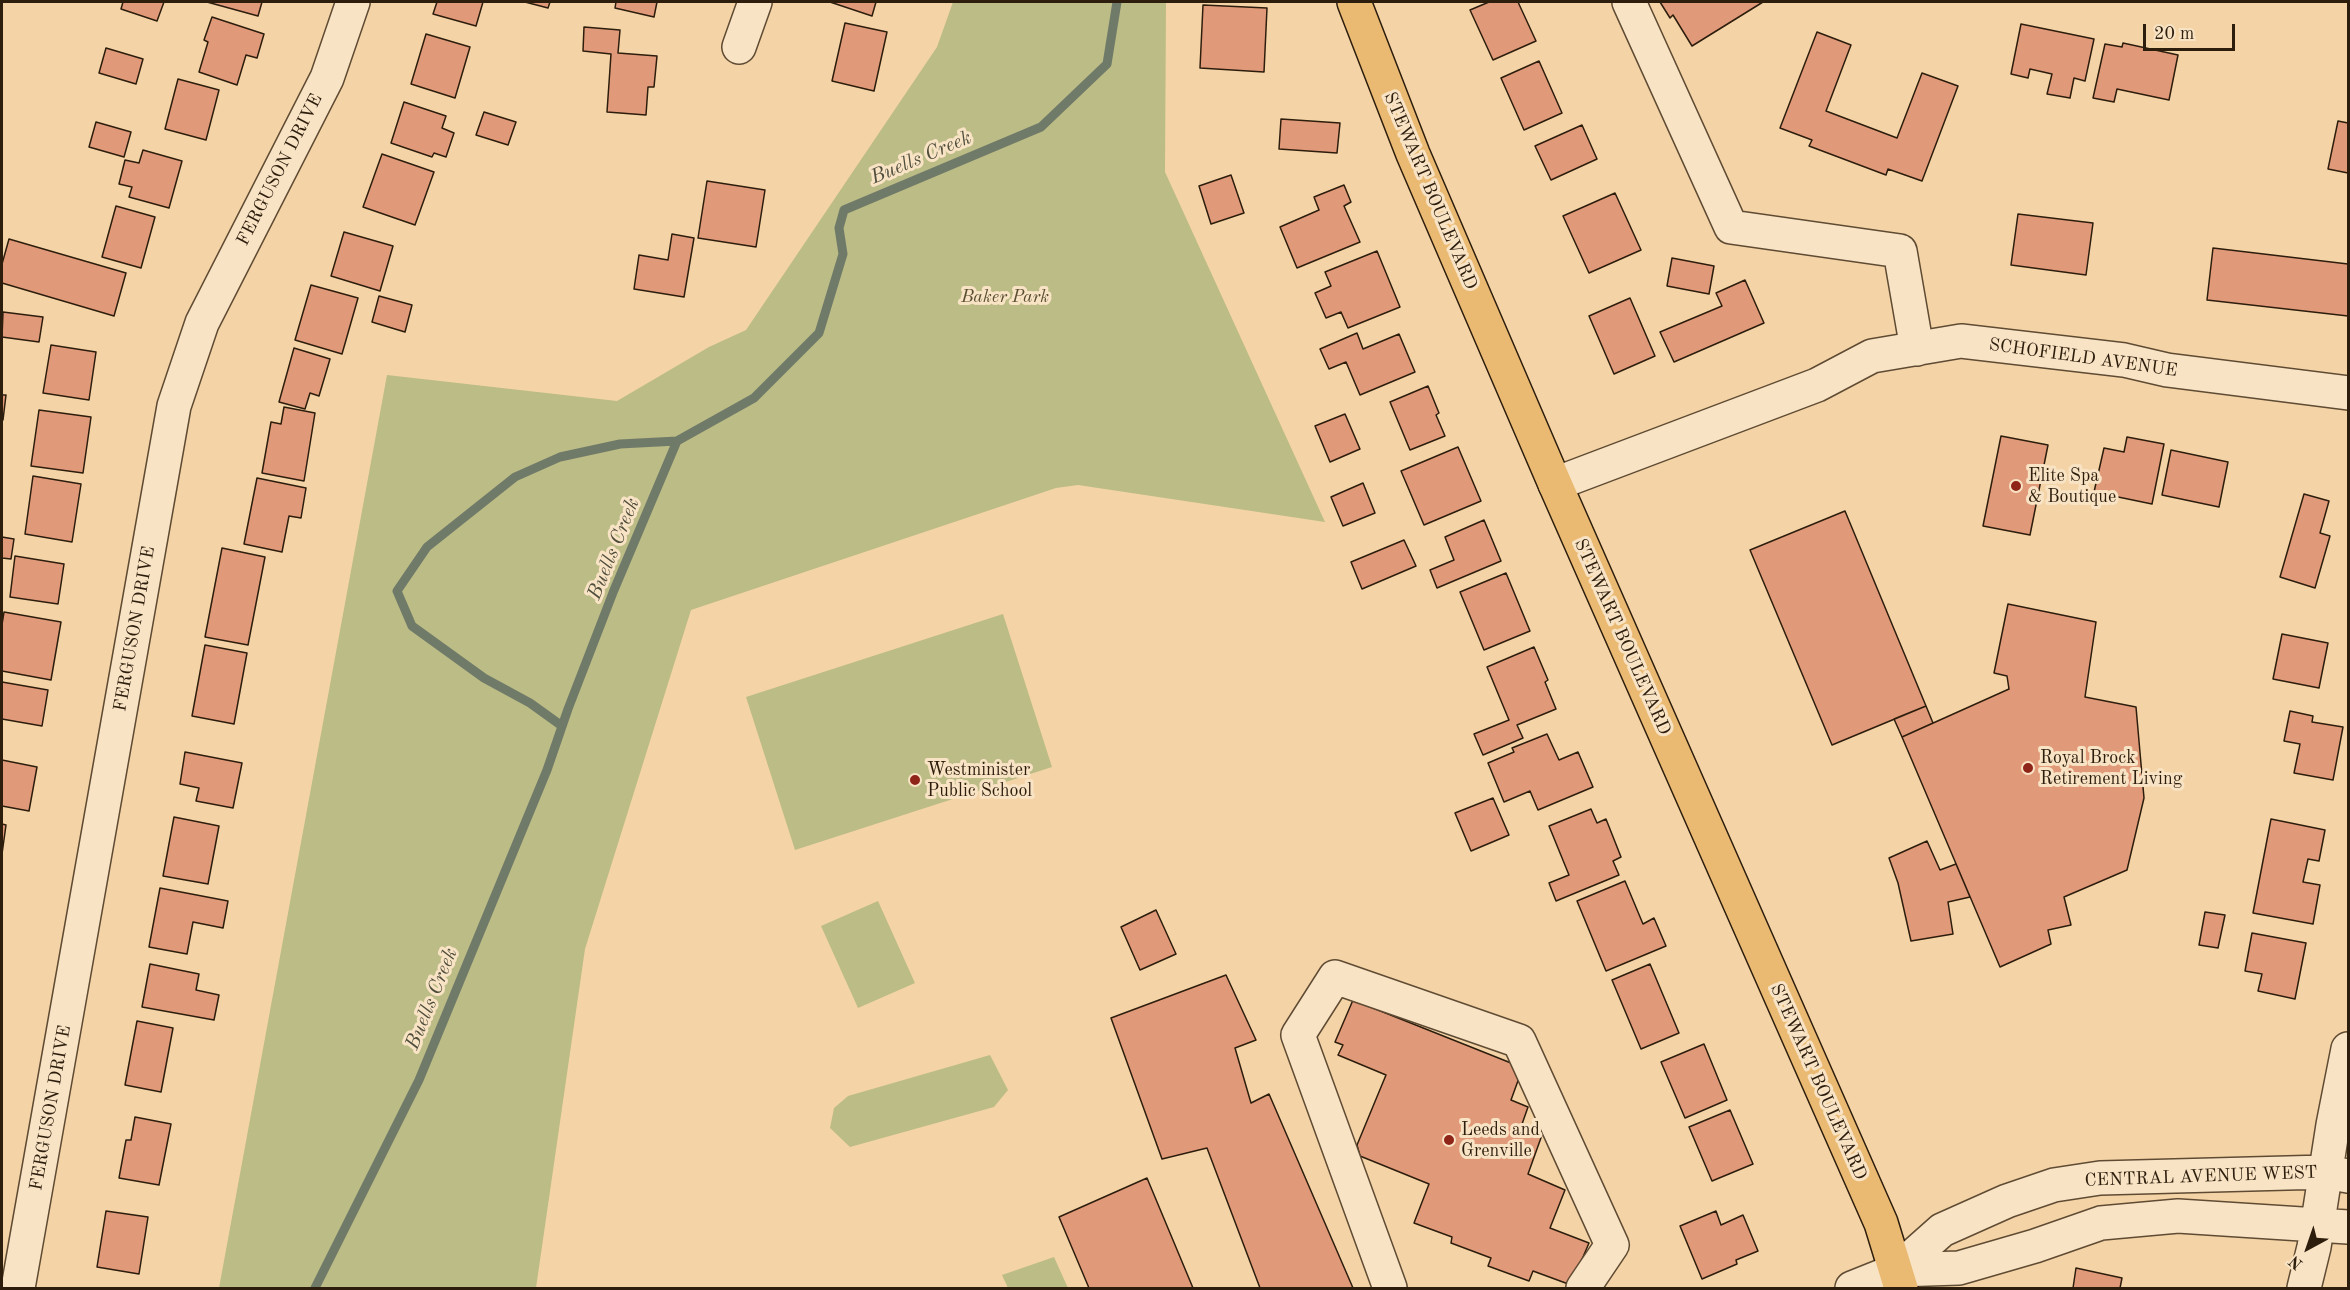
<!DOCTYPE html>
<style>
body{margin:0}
#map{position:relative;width:2350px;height:1290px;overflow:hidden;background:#f4d4a6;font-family:"Old Standard TT",serif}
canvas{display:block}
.frame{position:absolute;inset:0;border:3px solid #2d1d0d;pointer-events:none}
.north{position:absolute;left:2278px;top:1218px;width:60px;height:60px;-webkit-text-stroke:4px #f8e3c5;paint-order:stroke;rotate:220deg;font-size:16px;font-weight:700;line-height:24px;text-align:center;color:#2d1d0d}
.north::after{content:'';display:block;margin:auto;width:21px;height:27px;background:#2d1d0d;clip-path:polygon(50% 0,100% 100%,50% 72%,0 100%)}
.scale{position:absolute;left:2143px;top:24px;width:92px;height:27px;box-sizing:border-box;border:3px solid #2d1d0d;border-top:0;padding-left:8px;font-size:18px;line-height:21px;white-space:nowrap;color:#2d1d0d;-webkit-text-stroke:4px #f8e3c5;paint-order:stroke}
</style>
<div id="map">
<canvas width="2350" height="1290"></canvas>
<div class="frame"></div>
<div class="north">N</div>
<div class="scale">20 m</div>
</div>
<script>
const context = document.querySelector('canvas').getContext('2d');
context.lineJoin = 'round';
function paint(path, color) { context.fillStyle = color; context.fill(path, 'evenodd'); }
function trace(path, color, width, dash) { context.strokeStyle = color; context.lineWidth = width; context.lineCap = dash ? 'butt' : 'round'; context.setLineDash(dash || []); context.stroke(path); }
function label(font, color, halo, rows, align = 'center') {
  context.font = font + ' "Old Standard TT",serif'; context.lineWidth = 6; context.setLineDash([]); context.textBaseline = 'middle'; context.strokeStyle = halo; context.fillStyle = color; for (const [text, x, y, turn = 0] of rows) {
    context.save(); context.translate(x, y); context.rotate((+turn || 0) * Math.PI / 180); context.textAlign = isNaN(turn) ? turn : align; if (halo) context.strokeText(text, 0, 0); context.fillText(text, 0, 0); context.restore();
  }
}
const green = new Path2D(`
 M953,2h213l-1,170 160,350 -247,-37 -22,3 -365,122 -106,339 -49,339h-317l168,-913 230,26 92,-54 37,-17 191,-283z
 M1003,614l49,153 -257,83 -49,-153z
 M878,901l37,82 -57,25 -37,-82z
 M990,1055l18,35 -14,17 -144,40 -20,-19 4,-20 14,-12z
 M1054,1257l14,31h-60l-6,-13z`);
const stream = new Path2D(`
 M562,726l-32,-23 -46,-25 -72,-52 -15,-35 30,-44 88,-70 45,-20 60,-13 57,-3
 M315,1288l104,-208 128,-310 21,-61 46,-119 63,-149 77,-43 65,-65 24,-79 -4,-26 5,-18 197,-83 66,-63 10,-62`);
const building = new Path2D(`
 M123,2h41l-7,19 -36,-12z
 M207,2h55l-4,14z
 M437,2h46l-7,24 -43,-12z
 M525,2h25l-2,6z
 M616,2h41l-3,15 -39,-9z
 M830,2h46l-4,14z
 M1489,2h29l18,39 -43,19 -23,-50z
 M1660,2h103l-71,44 -19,-31 -3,3z
 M1203,5l64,3 -3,64 -64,-4z
 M212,17l52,17 -7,24 -11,-3 -9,30 -38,-13 9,-30 -4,-2z
 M845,23l42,9 -13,59 -42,-10z
 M2021,24l73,15 -9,42 -11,-3 -4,20 -23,-4 5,-20 -22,-5 -2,9 -17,-4z
 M584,27l36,3 -2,23 39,3 -3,31h-6l-2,28 -39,-3 4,-58 -28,-3z
 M1817,32l34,13 -25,66 71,27 25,-65 36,13 -36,95 -34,-12 -2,6 -77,-29 3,-6 -32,-12z
 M426,34l44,13 -15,51 -44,-14z
 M2123,43l55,12 -9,45 -52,-11 -3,13 -21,-4 12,-54 17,3z
 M106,48l37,11 -7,25 -37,-11z
 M1539,61l23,52 -38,17 -23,-52z
 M178,79l41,11 -13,50 -41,-11z
 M404,102l42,14 -4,12 12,5 -8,24 -12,-4 -2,4 -41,-14z
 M484,112l32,10 -8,23 -32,-10z
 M1281,119l59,4 -3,30 -58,-4z
 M2338,121l10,2v50l-20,-4z
 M96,122l35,10 -7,25 -35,-10z
 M1582,125l15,34 -46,21 -16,-34z
 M143,150l39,11 -13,47 -40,-11 3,-10 -13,-3 6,-24 14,3z
 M382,154l52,18 -19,53 -52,-18z
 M1231,175l13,38 -33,11 -12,-38z
 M707,181l58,9 -9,57 -58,-9z
 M1344,185l7,17 -7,4 16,36 -63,26 -17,-41 39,-17 -5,-13z
 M1615,193l26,57 -52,23 -26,-57z
 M116,206l39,11 -14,51 -39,-11z
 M2018,214l75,9 -7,52 -75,-10z
 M344,232l49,14 -13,45 -49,-15z
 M672,234l22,4 -10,59 -50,-8 5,-34 29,5z
 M9,239l117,34 -12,43 -112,-33v-19z
 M2213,248l135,16v52l-141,-16z
 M1377,251l23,56 -52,21 -7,-16 -15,6 -11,-25 16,-7 -6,-14z
 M1672,258l42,8 -5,28 -42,-8z
 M1745,280l19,43 -90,39 -14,-30 62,-26 -6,-13z
 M311,285l47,13 -16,56 -47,-14z
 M379,296l33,9 -7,27 -33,-10z
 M1630,298l25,58 -41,18 -25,-58z
 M3,312l40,5 -4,25 -37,-5z
 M1357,333l6,16 36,-15 16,38 -55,23 -14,-33 -17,7 -9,-20z
 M51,345l45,7 -7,48 -46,-7z
 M294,348l36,11 -11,37 -9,-3 -5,16 -26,-7z
 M1428,386l11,27 -3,2 9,21 -35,14 -20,-48z
 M2,395h4l-3,25h-1z
 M284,407l31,6 -11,68 -42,-8 9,-51 10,2z
 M39,410l52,7 -8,56 -52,-7z
 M1345,414l15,35 -30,13 -15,-36z
 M2001,436l47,9 -18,90 -47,-9z
 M2127,437l37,7 -12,60 -58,-12 10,-44 20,4z
 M1458,447l23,54 -57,24 -23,-54z
 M2171,450l57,12 -9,45 -57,-12z
 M33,476l48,8 -9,58 -47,-8z
 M257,478l49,10 -5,30 -12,-2 -7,36 -38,-8z
 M1363,483l12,30 -32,13 -12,-29z
 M2304,494l25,7 -9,32 10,3 -15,52 -35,-11z
 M1845,511l81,195 -94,39 -82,-195z
 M1484,520l17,41 -64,27 -7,-18 24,-10 -9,-23z
 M2,537l12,2 -3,20 -9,-1z
 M1404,540l12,26 -54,23 -11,-27z
 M222,548l43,9 -17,88 -43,-8z
 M15,556l49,8 -6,40 -48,-7z
 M1506,573l24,58 -46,19 -24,-58z
 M2008,604l88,18 -11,75 51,10 8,91 -17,72 -63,27 7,28 -23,5 3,14 -51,23 -98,-230 107,-48 -2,-13 -13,-3z
 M4,612l57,10 -10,58 -49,-9v-46z
 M2282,634l46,9 -9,45 -46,-9z
 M205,645l42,8 -13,71 -42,-8z
 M1534,647l14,33 -3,2 11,27 -39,16 6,13 -40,17 -9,-21 35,-14 -22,-53z
 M2,682l46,8 -6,36 -40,-7z
 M1926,706l7,17 -31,14 -8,-18z
 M2290,711l23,5 -1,6 31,5 -10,53 -39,-7 6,-29 -16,-3z
 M1547,734l12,26 19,-8 15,35 -55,23 -8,-19 -26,11 -16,-39 26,-11 -2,-4z
 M185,752l57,11 -9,45 -37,-7 3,-13 -19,-4z
 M2,760l35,7 -8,44 -27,-5z
 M1493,798l16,37 -38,16 -16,-38z
 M1591,809l6,14 9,-4 15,38 -8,4 6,14 -63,26 -7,-18 20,-8 -20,-49z
 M174,817l45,9 -11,58 -45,-8z
 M2271,819l54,11 -6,31 -11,-2 -5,23 17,3 -7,39 -60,-11z
 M2,824l4,1 -4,29z
 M1927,841l13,29 16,-6 14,33 -22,5 5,32 -42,7 -13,-58 -9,-25z
 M1625,881l18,43 11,-6 12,28 -60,25 -29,-70z
 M160,888l68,13 -5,27 -30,-6 -6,32 -38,-7z
 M1156,910l20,44 -36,16 -19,-43z
 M2205,912l20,3 -7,33 -19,-3z
 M2252,933l54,10 -11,56 -37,-8 4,-17 -17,-3z
 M150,964l49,10 -3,16 23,5 -5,25 -72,-13z
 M1650,964l29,69 -38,16 -29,-69z
 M1226,975l30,65 -21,8 16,55 18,-9 84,194h-93l-53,-140 -45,11 -51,-141z
 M1353,1000l163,65 3,13 -8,22 17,7 -7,20 21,8 -14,39 37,16 -15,38 39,15 -18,42 -38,-14 -4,10 -41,-15 3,-8 -40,-15 1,-6 -38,-14 15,-39 -69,-28 -3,-11 29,-70 -48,-20 5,-10 -8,-3z
 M137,1021l36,7 -12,64 -36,-7z
 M1704,1044l23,56 -42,18 -24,-56z
 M1730,1110l23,54 -41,17 -23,-54z
 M135,1117l36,7 -12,61 -40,-7 7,-38h5z
 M1147,1178l46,110h-104l-30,-71z
 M106,1211l42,6 -9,57 -42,-7z
 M1716,1211l5,14 22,-10 15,36 -22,9 1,4 -35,15 -22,-53z
 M2076,1268l46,10 -2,10h-47z`);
const minor = new Path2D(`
 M1629,2l102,225 169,24 17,98
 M739,47l16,-45
 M1555,484l262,-99 55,-29 89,-15 163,19 43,10 181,23
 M1897,1270l62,-2 76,-22 66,-23 77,-7 170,11
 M18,1288l156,-882 28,-83 125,-245 26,-76
 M1390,1288l-92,-253 37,-58 184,64 93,204 -29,43
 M1852,1288l45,-18 45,-40 65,-29 47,-16 46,-7 225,-6 23,4
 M2304,1288l10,-41 19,-122 15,-76`);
const major = new Path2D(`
 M1354,2l59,152 142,330 326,739 20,65`);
const markers = [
 [2016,486,6,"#8f2418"],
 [2028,768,6,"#8f2418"],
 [915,780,6,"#8f2418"],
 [1449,1140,6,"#8f2418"]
];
const streetNames = [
 ["FERGUSON DRIVE",280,170,-63],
 ["STEWART BOULEVARD",1430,191,67],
 ["SCHOFIELD AVENUE",2083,358,8],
 ["FERGUSON DRIVE",135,629,-80],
 ["STEWART BOULEVARD",1622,637,66],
 ["STEWART BOULEVARD",1818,1082,66],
 ["FERGUSON DRIVE",51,1108,-80],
 ["CENTRAL AVENUE WEST",2201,1177,-2]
];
const parkNames = [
 ["Baker Park",1005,297]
];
const poiNames = [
 ["Elite Spa",2028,476],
 ["& Boutique",2028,497],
 ["Royal Brock",2040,758],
 ["Retirement Living",2040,779],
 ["Westminister",927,770],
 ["Public School",927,791],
 ["Leeds and",1461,1130],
 ["Grenville",1461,1151]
];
const waterNames = [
 ["Buells Creek",921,158,-23],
 ["Buells Creek",614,549,-68],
 ["Buells Creek",432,999,-68]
];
paint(green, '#bcbc86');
trace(stream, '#707a68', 9);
paint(building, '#e19a79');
trace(building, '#2d1d0d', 1.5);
trace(minor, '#5f4b33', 36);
trace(major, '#2d1d0d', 36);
trace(minor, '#f8e3c5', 33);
trace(major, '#eaba73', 33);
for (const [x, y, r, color] of markers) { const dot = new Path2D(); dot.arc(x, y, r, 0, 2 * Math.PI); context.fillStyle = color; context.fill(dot); trace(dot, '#f8e3c5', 2); }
label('18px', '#2d1d0d', '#f8e3c5', streetNames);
label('italic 18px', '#584d31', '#f8e3c5', parkNames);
label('18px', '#2d1d0d', '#f8e3c5', poiNames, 'left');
label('italic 20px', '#4e4c3b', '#f8e3c5', waterNames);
</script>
